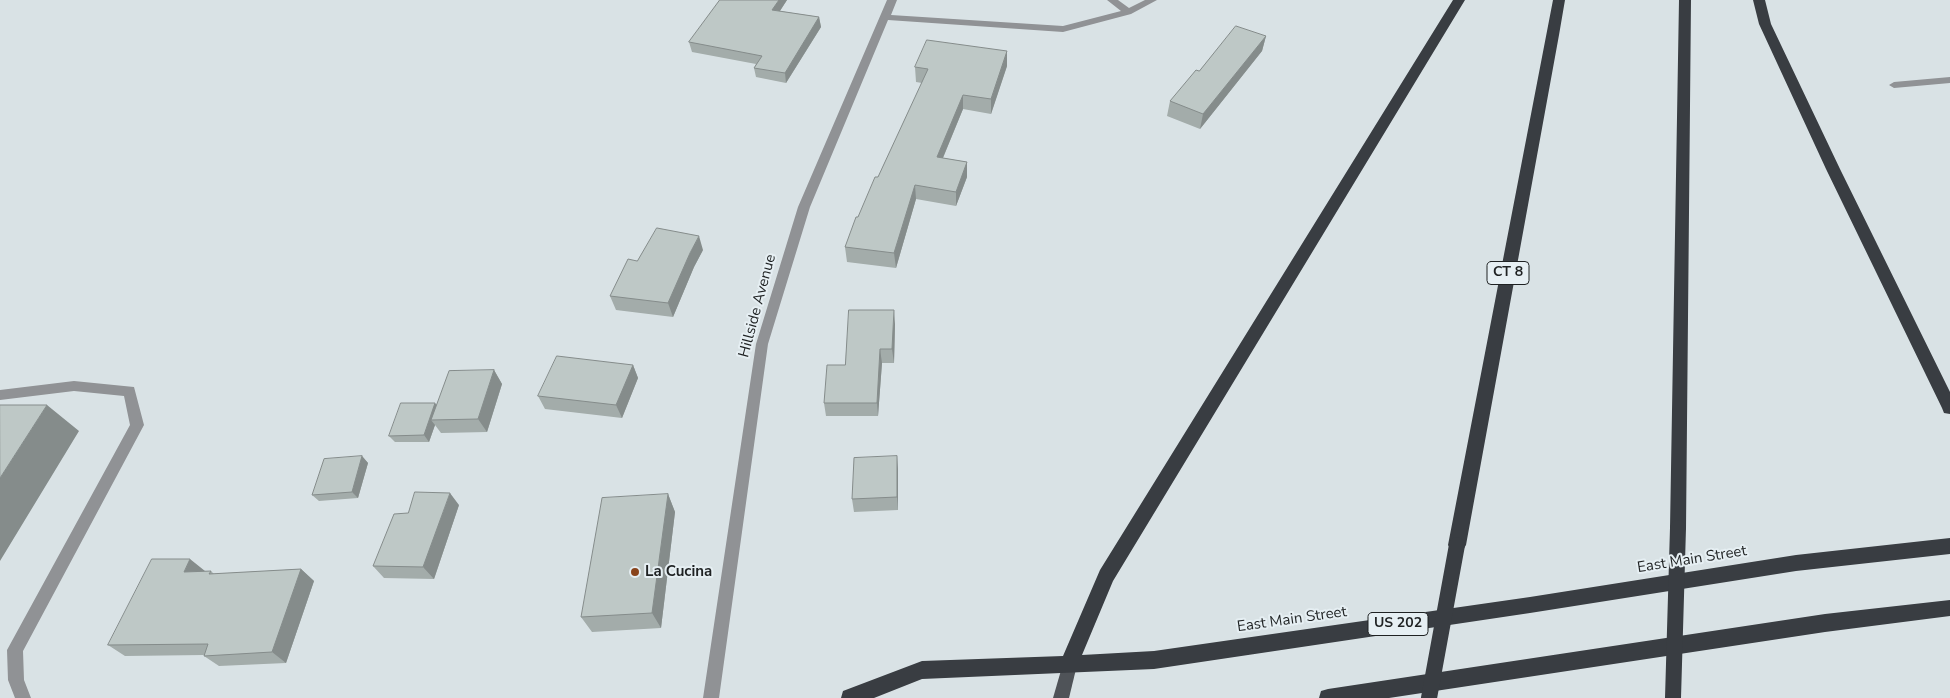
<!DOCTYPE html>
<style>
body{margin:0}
canvas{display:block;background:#d9e2e5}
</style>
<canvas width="1950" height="698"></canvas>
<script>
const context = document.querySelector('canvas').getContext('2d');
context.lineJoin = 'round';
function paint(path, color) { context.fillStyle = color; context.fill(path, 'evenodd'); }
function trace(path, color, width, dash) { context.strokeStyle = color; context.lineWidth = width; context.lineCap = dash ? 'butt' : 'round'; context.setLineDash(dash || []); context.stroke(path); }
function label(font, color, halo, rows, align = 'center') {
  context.font = font + ' "Nunito Sans",sans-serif'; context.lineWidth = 4; context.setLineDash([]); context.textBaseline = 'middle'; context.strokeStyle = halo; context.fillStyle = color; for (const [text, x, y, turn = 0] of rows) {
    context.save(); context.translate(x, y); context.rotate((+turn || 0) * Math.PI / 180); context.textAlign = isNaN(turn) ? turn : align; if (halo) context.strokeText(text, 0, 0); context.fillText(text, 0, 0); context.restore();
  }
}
const minor = new Path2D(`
 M887,0h10l-6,15 172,11 58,-15 -14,-11h11l11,8 16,-8h12l-26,14 -68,18 -175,-12 -78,187 -42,137 -49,354h-16l53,-354 42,-137z
 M1950,77v6l-56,5 -5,-3 5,-3z
 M74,381l60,6 10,38 -121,226 1,29 7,18h-16l-7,-18 -1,-30 123,-225 -6,-29 -50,-5 -74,9v-10z`);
const major = new Path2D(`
 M1069,658l5,2 3,5 -8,33h-16l11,-38z`);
const highway = new Path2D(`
 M1453,0h12l-352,581 -31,74 72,-4 376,-54 266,-42 154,-17v16l-154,17 -266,42 -376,56 -232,10 -48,19h-33l2,-7 79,-30 141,-5 37,-86z
 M1553,0h12l-6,35 -93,510 -3,5 -6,3 -6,-3 -3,-5z
 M1679,0h12l-5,528 -2,5 -6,3 -6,-3 -2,-5z
 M1753,0h12l6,24 69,145 110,223v22l-6,-1 -2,-5 -116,-239 -67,-145z
 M1950,600v16l-125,16 -436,66h-70l2,-7 7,-2 497,-75z`);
const highwayBridge = new Path2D(`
 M1429,698l28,-153
 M1673,698l5,-170`);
const wall = new Path2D(`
 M720,0h67l-7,11 39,6 2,10 -35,56 -30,-6 -2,-9 2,-4 -64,-12 -3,-10z
 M1266,36l-4,15 -62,78 -33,-13 3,-15 29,-30z
 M1007,51v15l-16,48 -28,-5 -20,49 24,4v15l-11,29 -40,-7 -20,69 -49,-6 -2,-15 13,-30 20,-40 44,-94 -6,-1 -1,-15z
 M703,250l-9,17 -21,50 -57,-7 -6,-14z
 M895,324l-1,39h-12l-4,53h-52l-2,-13 21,-38z
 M633,365l5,13 -16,40 -77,-9 -7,-13z
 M494,370l8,14 -15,48 -46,1 -6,-8 -6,17h-34l-6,-6 48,-32z
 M362,456l6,7 -10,35 -39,3 -7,-6z
 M898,469v41l-44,2 -2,-13z
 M668,494l7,18 -14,116 -69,4 -11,-15z
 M459,505l-25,74 -50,-1 -11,-12z
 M301,569l13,12 -28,82 -67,3 -15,-10v-1l-79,1 -17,-11 97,-74h-1h7l3,3z`);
const shadedWall = new Path2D(`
 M779,0h8l-13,20 -2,-10z
 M819,17l2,10 -35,56 -1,-10z
 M1266,36l-4,15 -62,78 3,-15z
 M1007,51v15l-16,48v-15z
 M963,95v14l-26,63v-15z
 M967,162v15l-11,29v-14z
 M915,185l1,14 -20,69 -2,-15z
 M699,236l4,14 -9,17 -21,50 -5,-14 22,-50z
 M894,310l1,14 -1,39 -2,-14z
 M880,349l2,14 -4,53 -1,-13z
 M633,365l5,13 -16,40 -6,-13z
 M494,370l8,14 -15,48 -9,-13z
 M435,403l5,7 -9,10 4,5 -6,17 -5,-7z
 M47,405l32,26 -79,130v-83z
 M362,456l6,7 -10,35 -6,-6z
 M897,456l1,13v41l-1,-13z
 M450,493l9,12 -25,74 -11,-12z
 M668,494l7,18 -14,116 -9,-15z
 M190,559l15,12 -6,12 -15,-11z
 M301,569l13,12 -28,82 -14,-11z`);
const building = new Path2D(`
 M720,0h59l-7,10 47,7 -34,56 -31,-5 8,-12 -73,-14z
 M1236,26l30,10 -63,78 -33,-13 26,-31 3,1z
 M927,40l80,11 -16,48 -28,-4 -26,62 30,5 -11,30 -41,-7 -21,68 -49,-6 11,-30h2l17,-40h3l50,-108 -13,-2z
 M657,228l42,8 -9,17 -22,50 -58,-7 18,-37 9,2z
 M849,310h45l-2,39h-12l-3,54h-53l3,-38h18z
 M557,356l76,9 -17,40 -78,-9z
 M494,370l-16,49 -47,1 18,-49z
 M401,403h34l-11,32 -35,1z
 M0,405h47l-47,73z
 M362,456l-10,36 -40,3 12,-36z
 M897,456v41l-45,2 2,-41z
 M415,492l35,1 -27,74 -50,-1 21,-52 14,-1z
 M668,494l-16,119 -71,4 21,-119z
 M152,559h38l-6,13 27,-1 -2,3 92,-5 -29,83 -68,4 4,-12 -100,1z`);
const markers = [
 [635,572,5,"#88431a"]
];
const shields = [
 [1508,273,42],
 [1398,624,60]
];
const shieldNames = [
 ["CT 8",1508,273],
 ["US 202",1398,624]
];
const streetNames = [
 ["Hillside Avenue",758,306,-75],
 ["East Main Street",1692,560,-9],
 ["East Main Street",1292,620,-8]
];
const poiNames = [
 ["La Cucina",645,572]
];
paint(minor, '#909295');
paint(major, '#4f5358');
paint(highway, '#393d42');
trace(highwayBridge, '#393d42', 16);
paint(wall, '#a3acaa');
paint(shadedWall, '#858c8b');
paint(building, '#bec8c6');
trace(building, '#858c8b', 1);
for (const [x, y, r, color] of markers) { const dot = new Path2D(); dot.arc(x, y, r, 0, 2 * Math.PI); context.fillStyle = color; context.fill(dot); trace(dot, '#e6eff3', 2); }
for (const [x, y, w] of shields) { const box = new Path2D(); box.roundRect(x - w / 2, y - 11.5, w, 23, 4); context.fillStyle = '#e6eff3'; context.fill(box); trace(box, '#1f2223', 1); }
label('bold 14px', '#1f2223', null, shieldNames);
label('15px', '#1f2223', '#e6eff3', streetNames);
label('bold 15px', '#1f2223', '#e6eff3', poiNames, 'left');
</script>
